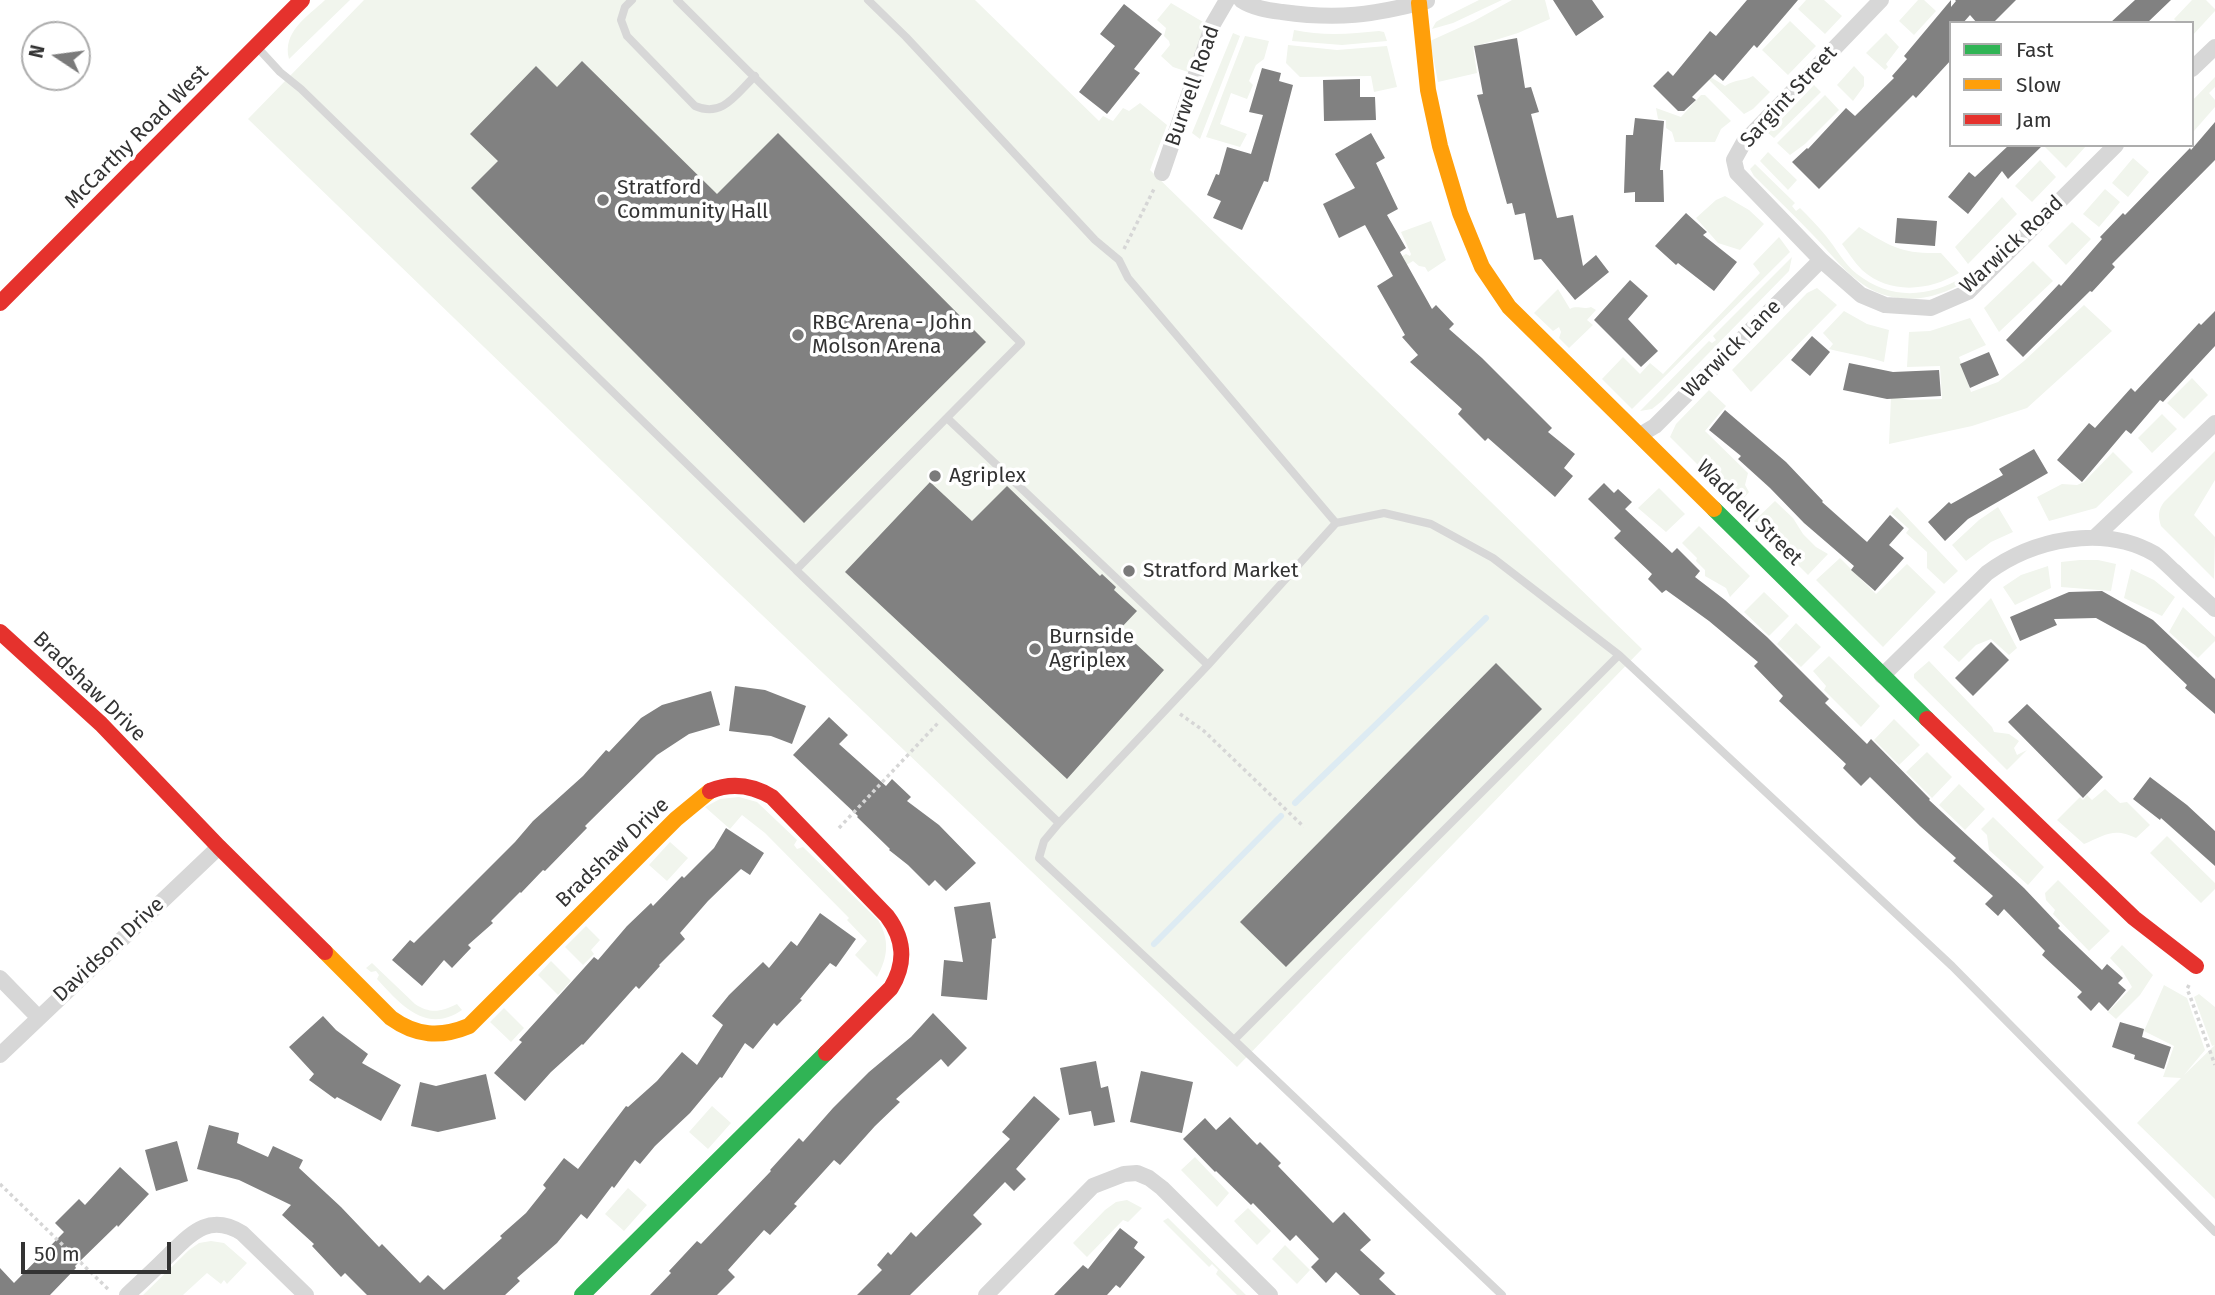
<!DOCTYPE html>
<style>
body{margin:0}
#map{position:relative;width:2215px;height:1295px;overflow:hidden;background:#fff;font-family:"Fira Sans",sans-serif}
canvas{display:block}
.legend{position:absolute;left:1949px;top:21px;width:245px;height:126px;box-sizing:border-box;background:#fff;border:2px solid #adadad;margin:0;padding:9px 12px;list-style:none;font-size:21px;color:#333}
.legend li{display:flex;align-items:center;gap:14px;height:35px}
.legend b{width:35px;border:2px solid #adadad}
.north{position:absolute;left:21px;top:21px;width:70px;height:70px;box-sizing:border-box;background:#fff;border:2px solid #adadad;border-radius:50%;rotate:283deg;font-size:19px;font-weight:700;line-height:28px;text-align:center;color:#333}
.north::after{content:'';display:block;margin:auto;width:24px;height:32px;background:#7a7a7a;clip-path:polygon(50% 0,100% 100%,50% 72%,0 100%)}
.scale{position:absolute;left:21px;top:1242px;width:150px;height:32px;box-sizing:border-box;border:4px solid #333;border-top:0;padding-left:9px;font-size:21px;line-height:24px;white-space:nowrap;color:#333;-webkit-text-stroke:5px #fff;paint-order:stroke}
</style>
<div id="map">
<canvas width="2215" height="1295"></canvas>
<ul class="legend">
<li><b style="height:9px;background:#30b455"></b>Fast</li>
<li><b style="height:9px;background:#ff9f0a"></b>Slow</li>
<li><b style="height:9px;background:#e5322d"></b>Jam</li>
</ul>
<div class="north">N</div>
<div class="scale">50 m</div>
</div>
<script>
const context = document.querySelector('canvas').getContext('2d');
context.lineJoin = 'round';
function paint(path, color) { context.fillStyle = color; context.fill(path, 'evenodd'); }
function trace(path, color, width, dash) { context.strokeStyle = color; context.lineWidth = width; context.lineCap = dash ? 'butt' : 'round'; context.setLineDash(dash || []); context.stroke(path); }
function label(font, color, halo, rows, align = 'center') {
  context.font = font + ' "Fira Sans",sans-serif'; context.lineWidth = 7; context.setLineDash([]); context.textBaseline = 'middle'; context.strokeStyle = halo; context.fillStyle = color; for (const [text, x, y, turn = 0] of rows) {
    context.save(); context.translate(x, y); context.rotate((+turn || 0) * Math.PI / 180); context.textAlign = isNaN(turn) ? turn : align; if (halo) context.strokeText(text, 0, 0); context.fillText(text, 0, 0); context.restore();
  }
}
const green = new Path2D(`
 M325,0h25l-61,59c-7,-27 18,-42 36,-59z
 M364,0h611l124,121 4,-5 10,5 10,-13 6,3 11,-8 27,22 -17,45 492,479 -405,418 -517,-492 -472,-456z
 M1479,0h23l-49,23 -21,6 4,-7 5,-3z
 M1512,0h33l5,19 -32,14 -45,14 4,26 -39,9 -8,-41 44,-20z
 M1806,0h18l18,16 -17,18 -27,-25z
 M1918,0h6l12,11 -22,24 -15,-14z
 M2192,0h14l9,9v2l-23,25v-13h-14l-4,-4z
 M1171,3l32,19 2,4 -17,46 -15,-5 -12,-11 9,-11 -1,-4 -5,-5 2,-8 -9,-8z
 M1790,21l26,25 -28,29 -26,-25z
 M1294,30c28,6 57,4 85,1l5,1 3,9 -45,4 -50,-4z
 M1233,33l7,3 -40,103 -8,-6z
 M1886,33l13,14 -13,17 2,3 -3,3 -19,-17z
 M1245,36l24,5 -5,18 -8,6 -7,16 4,4 -6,14 -16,-6 -11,31 27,10 -7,13 -34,-10z
 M1288,45l49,5 50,-4 10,41 -23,5 -3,-16 -71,1 -14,-14z
 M1854,66l10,11v9l-11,15 -16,-16z
 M1709,76l16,10c10,-7 20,-5 28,-10l17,16 -17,17 -9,5 -36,-35z
 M2215,77v10l-6,6 6,7v7l-21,24 -2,-30z
 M1814,85l7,7 -47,46 -6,-5z
 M1701,95h4l26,26 -10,8 -6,13h-40l-3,-10 -6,-4v-8l-8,-1 -2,-11 25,9z
 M1825,95l14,15 -34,34 -15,11 -13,-12z
 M2046,145h41l-21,23 -21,-21z
 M1768,152l29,28 -9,10 -28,-29z
 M2133,158l16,14 -21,25 -16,-14z
 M2040,160l16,17 -24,25 -17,-16z
 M1755,164l40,39 -3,3 4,5 4,-3c9,9 18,18 26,28 10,12 18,28 31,38 33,26 71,24 106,3l4,3c-34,23 -77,27 -110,0 -17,-13 -30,-31 -45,-46 -19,-20 -39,-39 -58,-58l-4,-7z
 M2105,189l15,13 -21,25 -16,-13z
 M1725,196l24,14 15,14 -24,26 -22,-7 -22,-25 20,-18z
 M2002,197l15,17 -49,50 -13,-17z
 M1431,221l15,39 -18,12 -3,-5 -6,-1 -6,-5 -15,9 -4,-9 12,-7 4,2 1,-2 -10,-22z
 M2072,222l19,17 -25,26 -18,-19z
 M1859,227c32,20 43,27 82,26l18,20c-30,18 -69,22 -97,-3 -8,-8 -14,-18 -20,-26z
 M1779,237l11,15 -158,157 -30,-30 21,-22 17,17 10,-11 13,11 97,-101 -7,-9z
 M1792,257l-3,14 -127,130 -10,8 -12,2 69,-70 3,2 4,-3 -3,-4z
 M2033,261l20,20 -54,51 -15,-24z
 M1817,288l20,17 -86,87 -19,-22 75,-77z
 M1558,289l12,20c7,-4 13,1 21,-2l5,3 -9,10 6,5 -24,23 -10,-10 2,-6 -2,-5 -6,4 -19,-18z
 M2084,305l28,26 -85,77 -55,18 -83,18 2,-47 20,3 31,-1 -2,-33 -33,1 2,-35 21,-1 40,-13 16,27 -27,12 12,35 27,-10 26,-21z
 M1844,311l23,13 22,6 -5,32c-18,-6 -36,-8 -55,-13l4,-5 -10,-11z
 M2192,378l16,17 -24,24 -17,-16z
 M1709,390l17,16 -21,25 43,42 -3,12 4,7 -11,13 -68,-68 6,-13z
 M2162,414l15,15 -25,24 -14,-15z
 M2215,451v29l-21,35 21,22 -1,42 -53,-53c-3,-10 -3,-16 3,-24z
 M2113,452l20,20 -37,36 -47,13 -12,-24 25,-13 15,1 7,-3z
 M1659,488l26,26 -19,18 -28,-24z
 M1775,501l18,17 10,16 13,13 12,7 -20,21 -54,-54z
 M1897,507l61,64 -14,13 -17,-16v-16l-21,-19 3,-4 -18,-16z
 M1998,507l15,25 -22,10 -25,19 -14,-16 27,-25z
 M1699,526l51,50 -20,21 -4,-9 -21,-12v-6l-9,-9 1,-3 -15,-15z
 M1840,558l36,36 31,-30 29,28 -53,55 -67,-67z
 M2080,560h18l18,4 -5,27 -50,-4v-25z
 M2048,566l3,22 -36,17 -12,-18 18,-12z
 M2131,569l23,11 21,17 -13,19 -38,-18z
 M1764,592l25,24 -20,20 -25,-24z
 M1991,598l26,50 -8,7 -18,-16 -15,6 -17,17 -16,-15z
 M2183,607l32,30v4l-17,17 -29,-26z
 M1796,623l25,24 -20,20 -24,-23z
 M1829,656l51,50 -19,21 -37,-37 2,-4 -13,-15z
 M1929,661l63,66 2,5 15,2 10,7 -5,7 3,7 10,-5 -20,20 -93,-92v-4z
 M1894,719l26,26 -21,20 -25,-25z
 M1927,752l25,25 -20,21 -26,-26z
 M1959,784l26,25 -20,21 -26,-25z
 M2105,789l15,14 7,-1 23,23 -14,13c-22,-11 -31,-3 -52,6l-27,-24 23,-23 3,3 4,-5 5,5z
 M739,797l18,5 40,38 -3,5 3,4 6,-2 75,73c12,20 10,37 -1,57l-22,-22 12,-14 -20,-21 2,-2 -84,-85 -23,-18 -12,14 -25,-22 15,-8z
 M1993,817l51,50 -16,18 -39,-35 -2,-15 -6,-6z
 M2167,836l48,47v6l-14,14 -51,-50z
 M670,842l18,16 -21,23 -18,-16z
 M2058,880l52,51 -21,20 -36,-37 2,-4 -9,-10 -1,-7z
 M586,926l14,14 -9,10 3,4 -11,11 -18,-18z
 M2122,945l31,30 -13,20 -24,24 -8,-7 24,-25 -9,-15 -13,-14z
 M551,961l20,20 -13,14 -20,-20z
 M372,963l43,41c15,10 26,8 42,0l5,6c-36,25 -62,-6 -85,-31l2,-4 -3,-4 -5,1 -5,-4z
 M2164,985l23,13 18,52 -21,25 31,-30 -3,1 -18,-49 5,-3 16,13v192l-78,-76 44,-45 -18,-1 11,-31 -30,-15z
 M504,1008l20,20 -13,14 -21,-20z
 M712,1106l19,17 -23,26 -19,-17z
 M1195,1157l34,36 -12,14 -36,-37z
 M628,1188l19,17 -23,26 -19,-17z
 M1127,1200l15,8 -14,14 -5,-2 -36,37 -14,-14 32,-33 11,-8z
 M1248,1208l23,23 -14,14 -23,-24z
 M1168,1218l78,77h-9l-21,-21 2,-4 -6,-6 -3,3 -46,-46z
 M211,1241l13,2 23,20 -20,21 -3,-4 -3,4 -14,-11 -24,22h-40l46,-45 10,-7z
 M1285,1245l25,25 -13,14 -25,-25z`);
const stream = new Path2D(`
 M1295,803l191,-185
 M1154,944l127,-128`);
const building = new Path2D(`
 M1553,0h39l12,17 -28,19z
 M1747,0h51l-41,48 -3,-3 -31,36 -8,-7 -23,23 4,3 -12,11h-6l-25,-25 15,-15 5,5 37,-45 6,5z
 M1951,0v7l5,-6 -1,-1h61l-23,23h-16l-7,-8 -7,8h-12v37l-35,38 -3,-3 -94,94 -27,-27 15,-14 1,1 38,-41 9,8 39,-38 -2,-2 15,-17 -3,-3z
 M2135,0h36l-24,23h-37z
 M1124,4l38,30 -28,35 6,4 -33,41 -28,-22 36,-46 -15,-12z
 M1517,38l8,50 6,-1 8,25 -8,2 26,104 16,-3 10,51 13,-11 13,17 -34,28 -34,-41 -7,1 -9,-47 -10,2 -3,-12 -5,1 -30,-109 6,-1 -9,-48z
 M582,61l135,133 61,-61 208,209 -182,181 -333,-335 27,-27 -28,-27 66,-68 21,21z
 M1262,68l19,5 -2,8 14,4 -25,97 -4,-1 -22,49 -29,-12 8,-17 -14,-6 9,-21 3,1 8,-28 24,7 12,-39 -14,-3z
 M1360,79v18h15l1,23 -52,1 -1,-41z
 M1635,118l29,3 -4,49h3l1,32h-29v-10l-11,1 2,-58h7z
 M2215,122v38l-103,104 3,3 -23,25 -2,-1 -67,66 -17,-17 53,-56 2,2 41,-47 -2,-2 23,-24 2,2 65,-67 1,2z
 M1371,133l14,25 -9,5 22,46 -11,6 19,33 -6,4 32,57 4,-4 18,19 -5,5 33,29 70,70 -4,4 27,22 -11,14 9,8 -18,21 -67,-59 -3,3 -27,-27 4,-5 -52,-47 8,-7 -16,-18 3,-2 -28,-49 16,-10 -28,-51 -26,13 -16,-34 32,-16 -20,-34z
 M2009,145h34l-35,34 -6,-8 -34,43 -20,-17 21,-25 6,5z
 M1686,213l21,19 -4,3 34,27 -23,29 -36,-28 -2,2 -21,-19z
 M1897,218l40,3 -2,25 -40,-3z
 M1630,280l18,16 -20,23 30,32 -17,16 -47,-47z
 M2215,311v35l-52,56 -3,-2 -29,34 -5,-4 -44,52 -25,-22 32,-37 6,5 36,-40 4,4 64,-69 2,2z
 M1812,336l18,16 -20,24 -19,-16z
 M1989,352l10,23 -29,13 -10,-24z
 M1849,363l44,9 46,-2 2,26 -54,3 -44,-9z
 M1725,410l61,52 37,39 -1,1 45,40 23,-27 14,13 -15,17 15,13 -29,33 -24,-21 3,-4 -50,-43 -34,-35 -32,-29 3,-3 -32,-26z
 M2034,449l14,24 -80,46 -23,22 -17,-19 21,-20 2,2 52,-29 -4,-6z
 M930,482l42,39 35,-35 93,90 2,-2 14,13 -2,3 23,21 -17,18 44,41 -97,109 -222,-207z
 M1604,483l10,10 4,-4 14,13 -7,7 47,44 5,-5 23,23 -5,6 30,23 42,37 62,62 -4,4 42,41 4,-5 59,60 -1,1 95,88 36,38 -2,2 44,42 5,-6 16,14 -5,5 8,7 -18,21 -9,-9 -8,9 -14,-14 5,-5 -40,-37 3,-4 -41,-42 -6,7 -13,-12 8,-8 -40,-35 3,-3 -36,-32 -50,-49 -9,9 -18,-18 3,-4 -67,-63 4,-5 -29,-30 4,-4 -49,-41 -43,-31 -4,3 -14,-14 4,-5 -38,-36 7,-7 -33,-32z
 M2102,591l51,29 62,59v35l-30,-26 2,-3 -42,-40 -49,-27 -42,1 3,6 -37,16 -10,-24 59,-25z
 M1991,642l18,18 -36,36 -18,-18z
 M1496,663l46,46 -256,258 -46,-45z
 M735,686l30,4 41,16 -14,38 -21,-8 -42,-5z
 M711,691l9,34 -31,9 -32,21 -72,71 2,2 -42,43 -2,-1 -22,23 -1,-1 -29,29 2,2 -25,22 3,3 -19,20 -8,-8 -22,26 -30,-26 18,-20 4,3 101,-101 18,-21 50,-45 23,-26 3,2 32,-34 21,-13z
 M2027,704l76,73 -20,21 -75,-76z
 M829,717l19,18 -9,9 47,42 6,-7 19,18 -4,4 32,24 37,38 -30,28 -11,-11 -6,6 -21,-21 -19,-15 1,-1 -33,-32 1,-1 -65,-61z
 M2150,777l37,28 28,26v35l-54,-48 -1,2 -27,-21z
 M726,828l38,25 -14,22 -9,-6 -33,32 -28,32 5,6 -26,26 1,1 -21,23 -3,-3 -53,59 -1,-1 -31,28 -26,29 -31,-28 28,-31 -3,-2 75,-83 4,3 29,-34 24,-23 2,3 29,-30 2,2 30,-30z
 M990,902l6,36 -4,1 -5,61 -46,-4 3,-36 19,2 -9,-55z
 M820,913l36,26 -20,28 -6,-4 -30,36 2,1 -25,26 -3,-3 -21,26 -8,-6 -23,35 -2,-1 -30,36 -35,33 -15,18 -5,-4 -21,28 -2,-2 -25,33 -6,-5 -24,29 -40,35 3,3 -15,14h-138l-22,-22 -4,4 -29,-31 2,-2 -32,-29 9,-10 -52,-25 -42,-11 12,-44 30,8 -2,10 31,14 5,-11 30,14 -4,8 42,39 38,40 3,-3 38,39 8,-8 16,15 58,-52 -2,-2 26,-23 20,-25 -3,-3 21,-27 14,11 48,-63 2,1 29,-26 25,-29 15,13 26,-40 -11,-9 17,-21 34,-33 6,6 22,-27 6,5z
 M933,1013l34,35 -19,19 -7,-8 -45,40 4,3 -25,24 -35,39 -6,-5 -40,44 3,2 -27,29 -6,-5 -36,40 7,7 -18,18h-67l21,-22 -2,-2 28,-30 4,3 70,-73 -1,-1 29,-32 4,4 30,-34 36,-36 42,-35z
 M323,1016l13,14 32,24 -6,9 39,22 -20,36 -44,-24 -2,2 -26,-19 5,-6 -25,-27z
 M2120,1022l24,7 -2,8 29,10 -7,22 -30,-10 1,-4 -23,-8z
 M1096,1061l5,27 7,-2 7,36 -21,4 -3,-15 -22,4 -9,-47z
 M1141,1071l52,11 -11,51 -52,-11z
 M486,1074l10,45 -58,13 -27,-6 9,-44 16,4z
 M1034,1096l26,23 -44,50 10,10 -12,12 -9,-9 -32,33 9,9 -72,71h-53l25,-25 -5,-5 11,-13 3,3 20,-23 5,5 94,-98 -8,-7z
 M1230,1117l27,28 3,-3 21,21 -3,3 55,57 11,-11 27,28 -11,10 25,23 -6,6 17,16h-36l-24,-23 -10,11 -15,-16 8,-8 -23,-24 -6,6 -37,-38 -2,2 -35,-34 -1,1 -32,-33 22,-21 11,12z
 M177,1141l11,40 -32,10 -11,-41z
 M120,1167l29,27 -31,33 -1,-2 -42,41 1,2 -26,27h-50v-27l14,15 50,-51 -9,-9 24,-24 6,6z
 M1120,1228l18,14 -4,6 11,9 -25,31 -4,-3 -9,10h-53l29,-30 5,4z`);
const path = new Path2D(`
 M1124,249l31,-62
 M1180,714l24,17 100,96
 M839,828l99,-105
 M2189,985l-2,4 3,7 25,69
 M0,1184l110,107`);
const lane = new Path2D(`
 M632,0l-7,7 -4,13 6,16 68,70c28,12 41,-12 60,-30
 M868,0l38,37 189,203 24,20 9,18 208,245 -128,142
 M257,47l23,25 21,17 495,481 225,-227 -344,-343
 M1336,523l48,-10 47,11 62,34 126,97 333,311 263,266
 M796,570l263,253 149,-158 -261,-247
 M1059,823l-15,18 -5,17 195,182 385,-385
 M1234,1040l268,255`);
const street = new Path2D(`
 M1241,0c12,8 27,10 41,12 56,8 91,3 145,-11
 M1881,0l-137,142 -10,18 3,13 84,87 40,35 24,10 46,3 37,-16 148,-147
 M2192,69l23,-22
 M1162,173l51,-149 14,-24
 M1640,435l15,-9 166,-166
 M2094,538l121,-115
 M1882,676l105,-103c46,-34 116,-49 168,-19 7,5 14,13 20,18 13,13 27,25 40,37
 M0,978l38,39
 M0,1055l219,-208
 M127,1295c14,-13 27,-25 40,-38 23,-22 41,-45 75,-24l64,62
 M986,1295l107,-109 31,-12 13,-1 12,5 13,10 108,107`);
const fast = new Path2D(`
 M1714,509l213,210
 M582,1295l244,-242`);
const slow = new Path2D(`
 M1419,3l9,87 12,56 20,67 22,54 27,40 205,202
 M325,952l66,66c25,18 49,20 78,8l207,-207 34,-28`);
const jam = new Path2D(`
 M0,303l302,-303
 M0,632l101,92 118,123 106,105
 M1927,719l207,199 62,48
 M710,791c22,-9 42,-6 62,6l115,119c18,24 19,47 4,72l-65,65`);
const markers = [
 [603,200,7,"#7a7a7a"],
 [798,335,7,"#7a7a7a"],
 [935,476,7,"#7a7a7a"],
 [1129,571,7,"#7a7a7a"],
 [1035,649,7,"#7a7a7a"]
];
const streetNames = [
 ["Burwell Road",1193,86,-71],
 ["Sargint Street",1789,97,-47],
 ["McCarthy Road West",137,137,-45],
 ["Warwick Road",2012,245,-43],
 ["Warwick Lane",1732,349,-45],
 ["Waddell Street",1749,513,45],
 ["Bradshaw Drive",89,687,44],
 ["Bradshaw Drive",613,853,-44],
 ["Davidson Drive",109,950,-43]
];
const poiNames = [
 ["Stratford",617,188],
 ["Community Hall",617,212],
 ["RBC Arena - John",812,323],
 ["Molson Arena",812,347],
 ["Agriplex",949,476],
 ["Stratford Market",1143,571],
 ["Burnside",1049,637],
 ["Agriplex",1049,661]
];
paint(green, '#f1f5ed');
trace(stream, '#ddebf3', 6);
paint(building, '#818181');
trace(path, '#d6d6d6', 3.5, [3.5, 3.5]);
trace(lane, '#d7d7d7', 8);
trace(street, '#d7d7d7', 16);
trace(fast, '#30b455', 16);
trace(slow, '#ff9f0a', 16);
trace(jam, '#e5322d', 16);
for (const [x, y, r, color] of markers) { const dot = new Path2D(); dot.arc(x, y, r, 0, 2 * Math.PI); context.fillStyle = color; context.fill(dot); trace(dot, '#fff', 2.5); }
label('21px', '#333', '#fff', streetNames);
label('21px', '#333', '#fff', poiNames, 'left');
</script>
